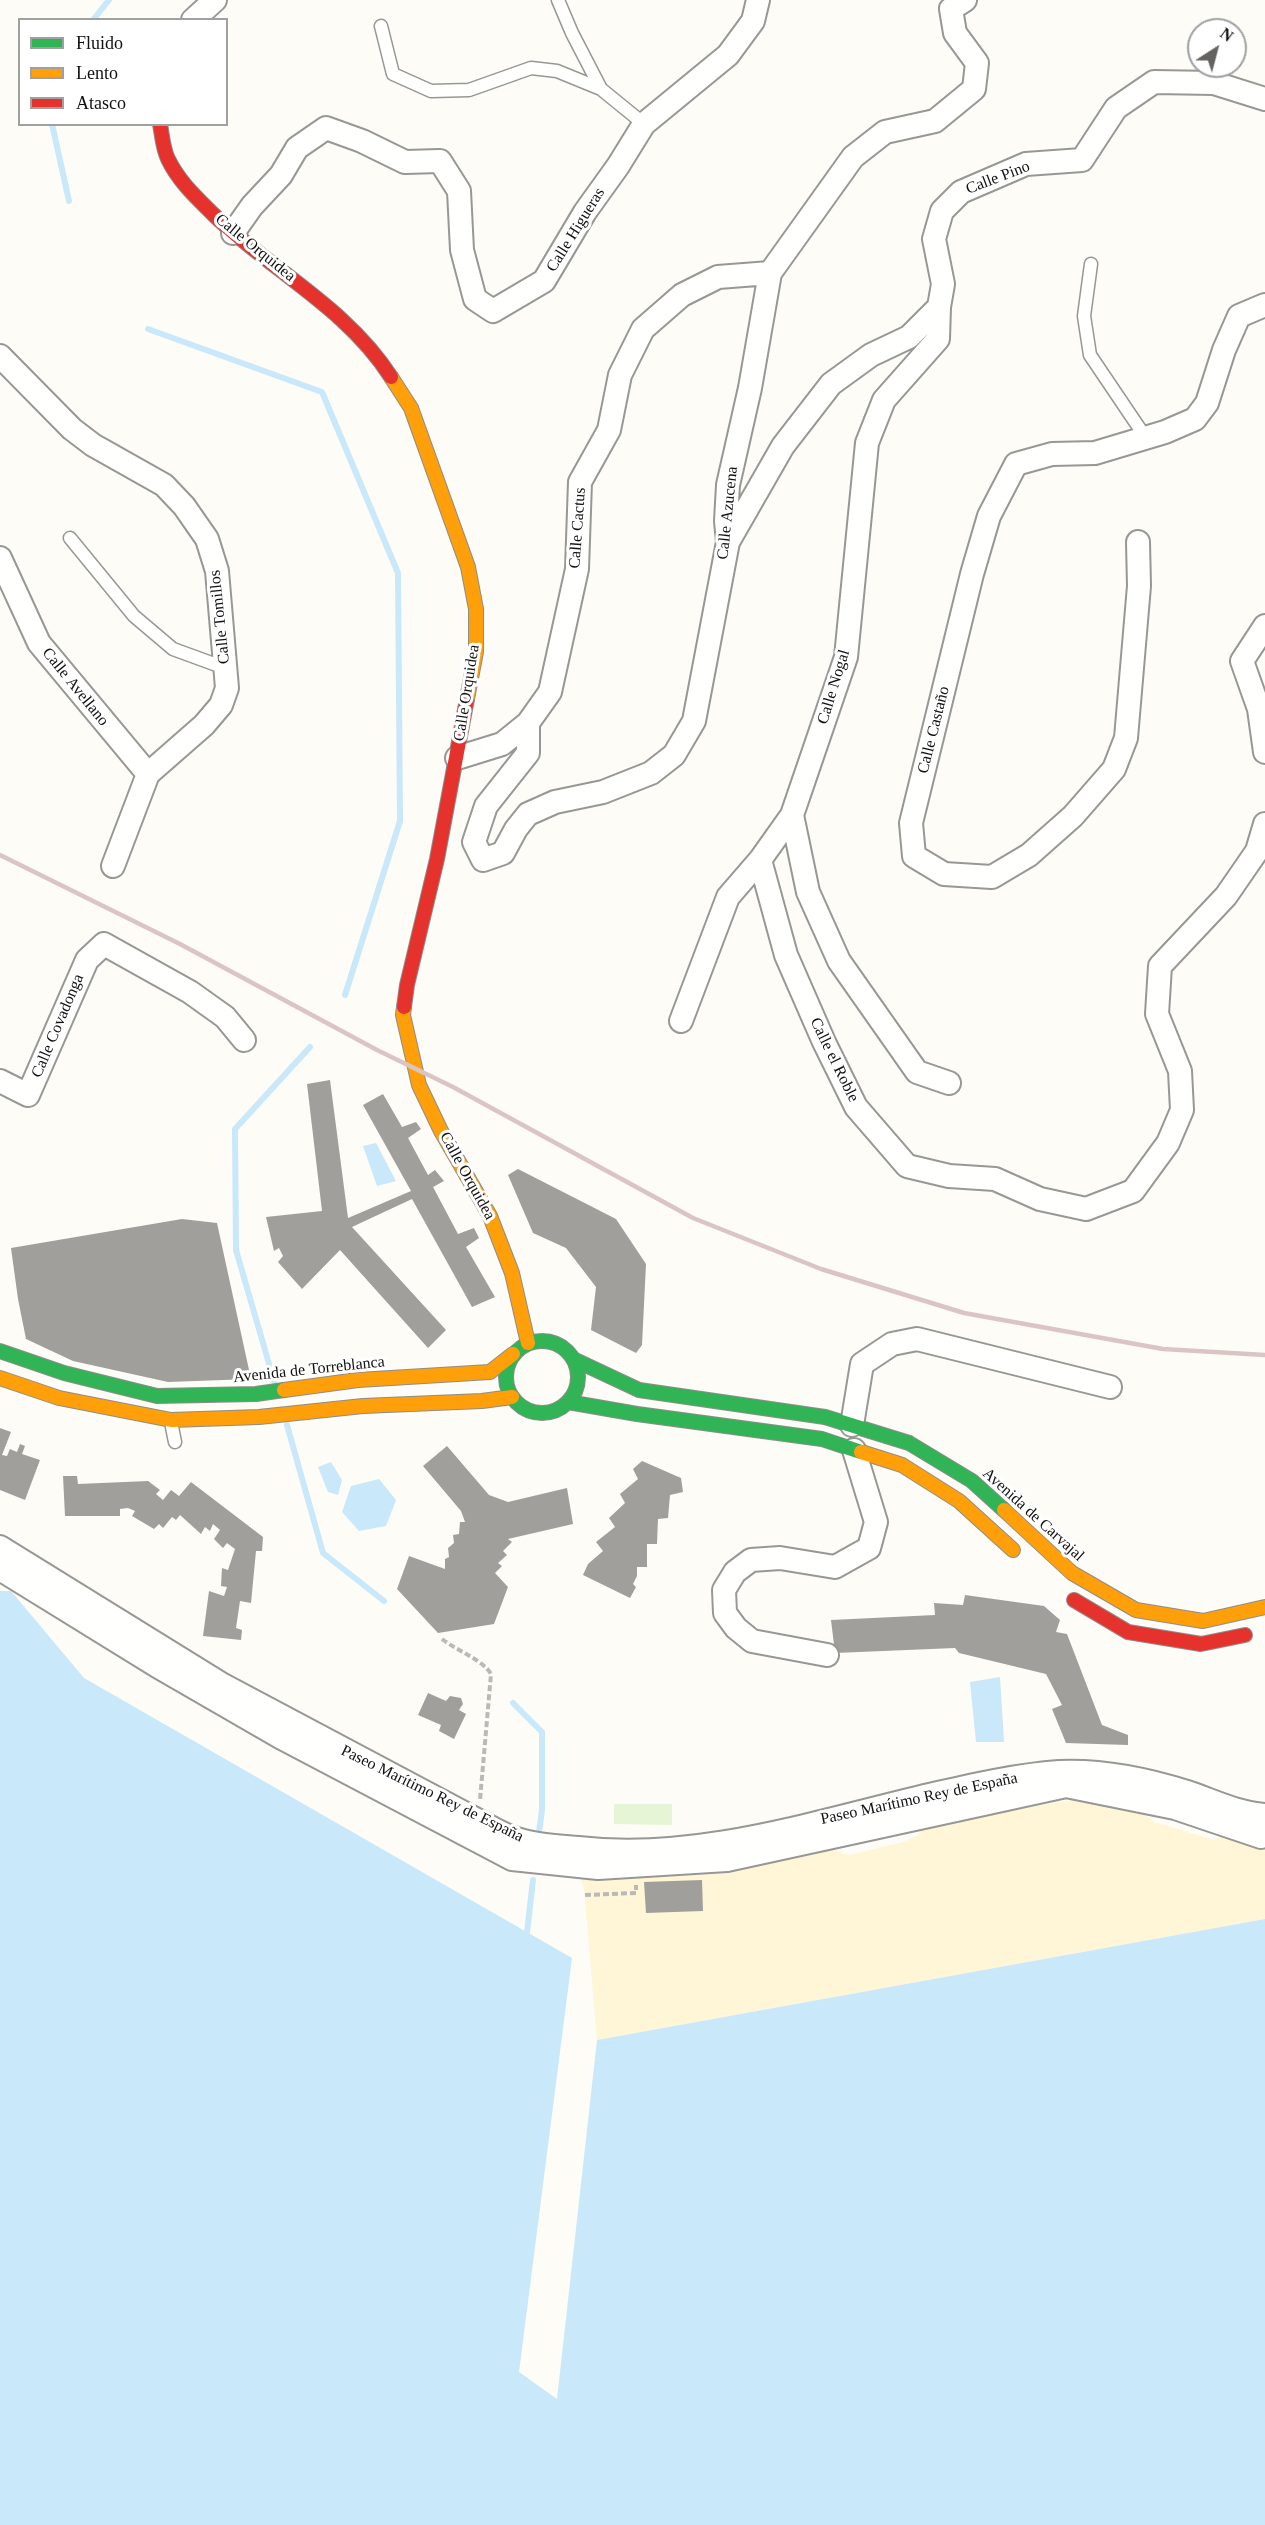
<!DOCTYPE html>
<meta charset="utf-8">
<style>
body{margin:0}
#map{position:relative;width:1265px;height:2525px;overflow:hidden;background:#fdfcf7;font-family:"Times New Roman",serif}
canvas{display:block}
.legend{position:absolute;left:18px;top:18px;width:210px;height:108px;box-sizing:border-box;background:#fff;border:2px solid #a0a0a0;margin:0;padding:8px 10px;list-style:none;font-size:18px;color:#111}
.legend li{display:flex;align-items:center;gap:12px;height:30px}
.legend b{width:30px;border:2px solid #a0a0a0}
.north{position:absolute;left:1187px;top:18px;width:60px;height:60px;box-sizing:border-box;background:#fff;border:2px solid #a0a0a0;border-radius:50%;rotate:36deg;font-size:16px;font-weight:700;line-height:24px;text-align:center;color:#111}
.north::after{content:'';display:block;margin:auto;width:21px;height:27px;background:#646362;clip-path:polygon(50% 0,100% 100%,50% 72%,0 100%)}
</style>
<div id="map">
<canvas width="1265" height="2525"></canvas>
<ul class="legend">
<li><b style="height:8px;background:#30b455"></b>Fluido</li>
<li><b style="height:8px;background:#ff9f0a"></b>Lento</li>
<li><b style="height:8px;background:#e5322d"></b>Atasco</li>
</ul>
<div class="north">N</div>
</div>
<script>
const context = document.querySelector('canvas').getContext('2d');
context.lineJoin = 'round';
function paint(path, color) { context.fillStyle = color; context.fill(path, 'evenodd'); }
function trace(path, color, width, dash) { context.strokeStyle = color; context.lineWidth = width; context.lineCap = dash ? 'butt' : 'round'; context.setLineDash(dash || []); context.stroke(path); }
function label(font, color, halo, rows, align = 'center') {
  context.font = font + ' "Times New Roman",serif'; context.lineWidth = 6; context.setLineDash([]); context.textBaseline = 'middle'; context.strokeStyle = halo; context.fillStyle = color; for (const [text, x, y, turn = 0] of rows) {
    context.save(); context.translate(x, y); context.rotate((+turn || 0) * Math.PI / 180); context.textAlign = isNaN(turn) ? turn : align; if (halo) context.strokeText(text, 0, 0); context.fillText(text, 0, 0); context.restore();
  }
}
const green = new Path2D(`
 M614,1804h58v21l-58,-1z`);
const sand = new Path2D(`
 M1071,1800l62,6 21,16 60,18 9,-4 42,3v80l-668,121 -13,-152 -4,-10 133,-4 118,-25 18,6 54,-13 15,-7 5,-8z`);
const water = new Path2D(`
 M376,1143l20,38 -19,5 -14,-40z
 M331,1462l11,18 -4,15 -10,-3 -10,-25z
 M379,1479l17,21 -10,26 -27,5 -17,-19 9,-26z
 M0,1591h11l73,87 488,280 -53,414 38,27 40,-359 668,-121v606h-1265z
 M1000,1677l4,65h-28l-6,-60z`);
const stream = new Path2D(`
 M93,20l16,-20
 M52,124l17,77
 M148,329l174,63 76,181 2,248 -55,174
 M274,1381l-38,-131 -1,-121 75,-82
 M287,1425l36,128 61,48
 M513,1703l29,29v78l-3,22
 M527,1932l6,-52`);
const building = new Path2D(`
 M330,1080l18,138 63,-27 -48,-86 20,-11 19,33 14,-5 5,7 -13,9 20,37 7,-5 9,11 -11,6 25,47 16,-6 5,10 -13,9 29,50 -23,10 -60,-108 -60,28 94,103 -18,18 -88,-98 -38,39 -24,-27 5,-6 -4,-8 -5,3 -8,-34 56,-6 -15,-127z
 M518,1169l98,50 30,45 -4,81 -6,8 -45,-23 5,-43 -30,-39 -33,-15 -25,-58z
 M182,1219l35,4 34,156 -83,3 -95,-21 -47,-22 -8,-40 -7,-51z
 M0,1428l11,4 -9,23 5,1 3,-7 7,3 3,-8 5,2 -3,8 18,6 -15,40 -25,-10z
 M447,1446l42,49 19,7 59,-14 6,36 -65,15 4,3 -9,9 4,4 -9,8 4,3 -7,7 13,14 -14,37 -56,9 -41,-44 12,-33 36,13v-10l4,-2 -1,-9 6,-5 -1,-8 6,-1 1,-12h5l-4,-11 -38,-45z
 M642,1461l39,17 2,14 -13,3 -2,23 -10,1 -1,25h-10v23h-10v9l-4,8 3,3 -6,11 -47,-23 5,-11 15,-13 -7,-9 19,-15 -6,-9 16,-15 -5,-9 18,-15 -5,-10z
 M63,1476h14l1,8 70,-3 12,9 -4,4 7,6 8,-10 8,6 12,-14 72,55 -1,14h-6l-5,52 -11,-2 -4,27 6,2 -1,10 -38,-4 6,-45 15,5 3,-9 -6,-1 1,-18 6,2 7,-21 -8,-6 -4,5 -9,-9 6,-9 -7,-6 -3,7 -5,-4 -4,7 -21,-19 -4,5 -4,-3 -9,11 -4,-4 -5,5 -22,-13 3,-5 -7,-3 -8,1v7h-55z
 M965,1595l79,11 16,14 -4,12 11,2 35,91 26,10v10l-62,-2 -14,-34 10,-4 -16,-31 -87,-21 -4,-5 -120,5 -4,-33 104,-5 -1,-12 29,2z
 M428,1693l18,8 4,-5 11,2 2,6 -4,6 7,4 -12,25 -15,-8 2,-6 -23,-10z
 M702,1880l1,31 -57,2 -2,-31z`);
const path = new Path2D(`
 M442,1639c14,11 41,21 49,35l-11,126
 M585,1895l51,-2v-8`);
const lane = new Path2D(`
 M558,0l14,33 29,56
 M381,26l12,48 38,17 38,-1 62,-22 26,3 44,18 43,35
 M1091,264l-7,52 6,39 56,83
 M70,538l64,78 39,33 52,19
 M171,1422l4,20`);
const street = new Path2D(`
 M193,20l22,-20
 M233,233l19,-27 29,-31 16,-27 29,-20 36,13 43,21 35,-1 19,30 3,59 13,49 18,12 51,-30 41,-69 33,-46 26,-42 84,-69 25,-34 5,-21
 M0,356l72,73 21,16 71,40 20,21 23,33 10,32 10,117 -6,17 -17,20 -56,49 -35,92
 M728,542l55,-96 48,-62 40,-29 38,-18 30,-30
 M1138,542l1,44 -13,152 -12,31 -41,47 -44,39 -37,22 -48,-3 -30,-18 -3,-33 61,-249 17,-58 27,-52 36,-10 43,-1 70,-21 30,-13 12,-16 17,-53 15,-34 26,-11
 M0,558l39,85 109,131
 M1265,626l-23,35 17,48 6,43
 M528,723v30l-42,53 -12,36 9,18 20,-7 13,-24 12,-15 27,-12 48,-10 48,-19 23,-18 20,-34 34,-179 -2,-21 2,-36 22,-97 20,-115 83,-116 32,-25 50,-11 39,-32 3,-26 -22,-30 -4,-24 14,-9
 M457,758l45,-14 26,-21 22,-31 27,-123 3,-87 29,-52 11,-55 23,-46 39,-34 36,-18 52,-4
 M792,815l16,77 31,69 78,111 32,11
 M760,860l26,95 38,87 32,65 51,59 42,10 46,3 45,20 46,10 47,-18 35,-48 14,-33 -2,-39 -23,-57 3,-48 66,-70 31,-45 8,-27
 M681,1021l47,-124 32,-37 32,-45 54,-158 21,-214 17,-43 54,-61 1,-32 4,-23 -9,-45 8,-28 19,-19 65,-28 56,-4 34,-52 38,-26 60,1 51,16
 M0,1081l28,14 59,-135 17,-16 86,48 35,25 19,23
 M852,1425l10,-61 30,-20 25,-5 193,48
 M0,1547l223,138 256,136c10,5 21,12 32,16 21,8 45,9 67,11 121,14 243,-28 360,-55 40,-9 80,-18 121,-21 43,-2 87,7 128,20 27,9 50,21 78,23
 M0,1569l157,97 123,71 232,122 86,9 129,-8 339,-74 109,22 86,29 4,-1
 M827,1655l-75,-14 -16,-13 -11,-15 -1,-23 11,-18 16,-12 29,-2 55,9 34,-19 7,-26 -22,-72`);
const fast = new Path2D(`
 M506 1377a36 36 0 1 1 72 0a36 36 0 1 1-72 0Z
 M0,1351l64,22 93,23 99,-2 28,-4
 M573,1359l66,31 186,27 84,26 63,38 32,29
 M568,1402l69,12 185,25 39,13`);
const slow = new Path2D(`
 M391,377l20,31 57,159 8,42v43l-9,47
 M404,1007l-1,8 16,70 22,46 49,85 22,57 16,70
 M0,1378l59,20 112,22 88,-3 104,-11 119,-5 30,-4
 M284,1390l74,-10 132,-8 23,-18
 M861,1452l41,13 57,36 54,49
 M1004,1510l68,63 64,37 67,11 62,-14`);
const jam = new Path2D(`
 M160,124c2,11 3,25 8,35 11,23 29,39 46,56 58,56 133,93 177,162
 M404,1007l3,-22 30,-126 30,-160
 M1074,1600l54,32 73,12 44,-9`);
const rail = new Path2D(`
 M0,855l180,89 197,106 76,37 240,131 128,51 143,44 199,36 102,6`);
const streetNames = [
 ["Calle Pino",998,178,-21],
 ["Calle Higueras",576,230,-58],
 ["Calle Orquidea",255,248,39],
 ["Calle Azucena",728,513,-84],
 ["Calle Cactus",578,528,-86],
 ["Calle Tomillos",220,617,-96],
 ["Calle Avellano",75,687,51],
 ["Calle Nogal",834,687,-73],
 ["Calle Orquidea",467,693,-81],
 ["Calle Castaño",934,730,-76],
 ["Calle Covadonga",58,1026,-67],
 ["Calle el Roble",834,1060,64],
 ["Calle Orquidea",467,1176,61],
 ["Avenida de Torreblanca",309,1370,-6],
 ["Avenida de Carvajal",1033,1515,42],
 ["Paseo Marítimo Rey de España",432,1794,26],
 ["Paseo Marítimo Rey de España",919,1799,-12]
];
paint(green, '#e6f5d5');
paint(sand, '#fef6d7');
paint(water, '#c9e8fa');
trace(stream, '#c9e8fa', 6);
paint(building, '#a19f9c');
trace(lane, '#979795', 15);
trace(street, '#979795', 26);
trace(fast, '#8e8d8b', 16);
trace(slow, '#8e8d8b', 16);
trace(jam, '#8e8d8b', 16);
trace(path, '#b9b9b8', 4, [6, 3]);
trace(lane, '#fffffe', 12);
trace(street, '#fffffe', 22);
trace(fast, '#30b455', 14);
trace(slow, '#ff9f0a', 14);
trace(jam, '#e5322d', 14);
trace(rail, '#dbc5c4', 4.5);
label('16px', '#111', '#fff', streetNames);
</script>
